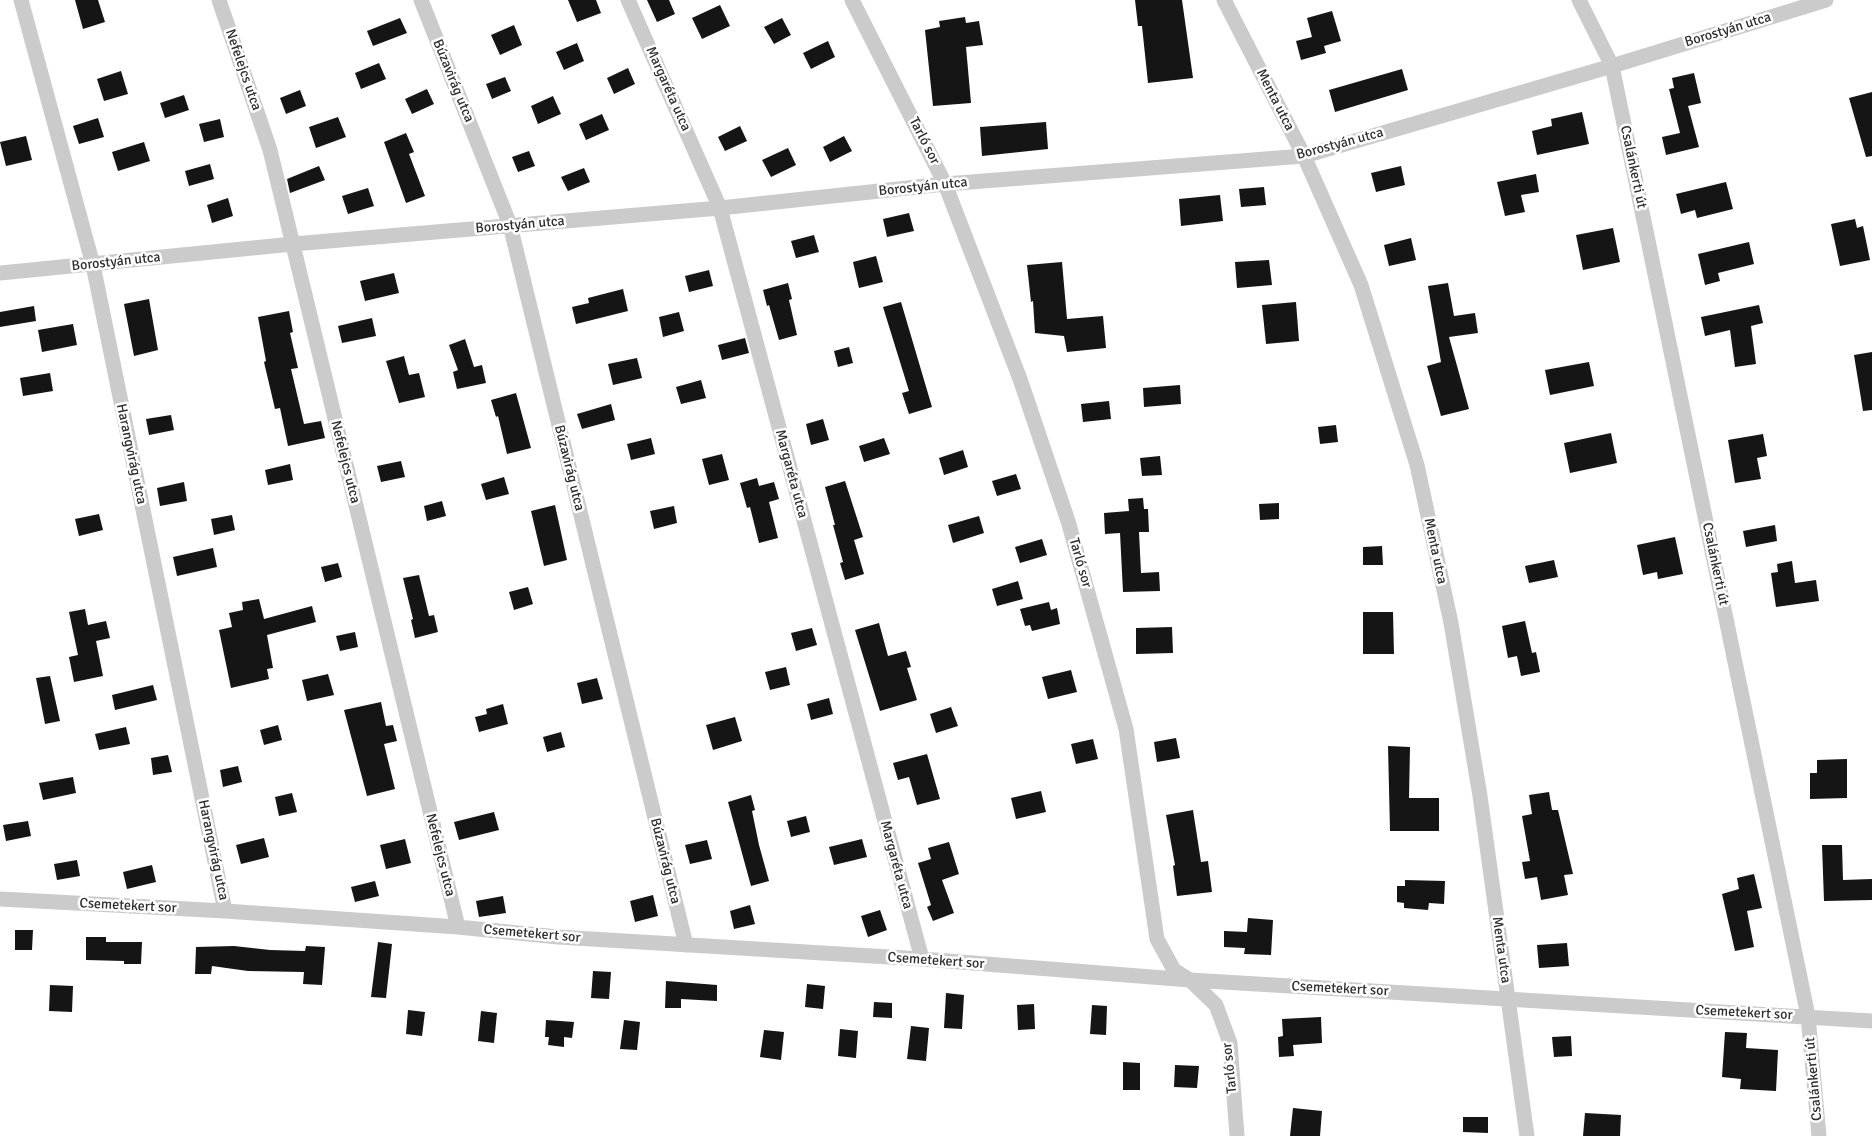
<!DOCTYPE html>
<meta charset="utf-8">
<style>
body{margin:0}
canvas{display:block;background:#fff}
</style>
<canvas width="1872" height="1136"></canvas>
<script>
const context = document.querySelector('canvas').getContext('2d');
context.lineJoin = 'round';
function paint(path, color) { context.fillStyle = color; context.fill(path, 'evenodd'); }
function trace(path, color, width, dash) { context.strokeStyle = color; context.lineWidth = width; context.lineCap = dash ? 'butt' : 'round'; context.setLineDash(dash || []); context.stroke(path); }
function label(font, color, halo, rows, align = 'center') {
  context.font = font + ' Signika,sans-serif'; context.lineWidth = 5; context.setLineDash([]); context.textBaseline = 'middle'; context.strokeStyle = halo; context.fillStyle = color; for (const [text, x, y, turn = 0] of rows) {
    context.save(); context.translate(x, y); context.rotate((+turn || 0) * Math.PI / 180); context.textAlign = isNaN(turn) ? turn : align; if (halo) context.strokeText(text, 0, 0); context.fillText(text, 0, 0); context.restore();
  }
}
const building = new Path2D(`
 M75,0h23l7,22 -22,7z
 M568,0h28l5,13 -24,9z
 M647,0h22l6,14 -18,8z
 M1135,0h47l11,78 -45,5 -6,-57h-4z
 M720,5l10,21 -28,13 -10,-21z
 M1332,11l9,30 -17,5 2,7 -25,7 -5,-19 16,-4 -5,-19z
 M965,17l1,6 13,-2 4,24 -17,2 5,56 -38,3 -8,-76 15,-3 -1,-6z
 M400,18l7,15 -34,13 -6,-15z
 M782,18l9,17 -17,9 -10,-17z
 M514,25l8,20 -22,10 -9,-20z
 M828,41l7,16 -24,12 -8,-16z
 M577,43l7,18 -20,9 -8,-18z
 M379,63l7,16 -25,10 -6,-16z
 M628,68l7,16 -21,10 -7,-16z
 M1402,69l6,21 -73,22 -6,-22z
 M121,71l7,23 -24,7 -7,-22z
 M1694,73l7,30 -13,3 11,41 -33,8 -4,-18 18,-4 -11,-44 5,-1 -2,-10z
 M505,77l6,14 -19,8 -6,-15z
 M427,89l7,15 -22,10 -7,-15z
 M300,90l6,16 -20,8 -6,-16z
 M1872,92v64l-6,1 -17,-59z
 M184,95l5,15 -24,8 -5,-15z
 M553,96l8,18 -23,10 -7,-18z
 M1582,112l7,32 -52,11 -5,-24 20,-5 -1,-7z
 M602,114l7,16 -23,10 -7,-16z
 M338,117l8,20 -30,11 -7,-21z
 M98,118l6,19 -25,7 -6,-18z
 M220,119l4,18 -20,5 -5,-18z
 M1046,122l2,27 -66,7 -2,-29z
 M740,126l7,15 -22,10 -7,-14z
 M406,133l8,19 -5,2 16,42 -19,7 -22,-61z
 M26,136l6,24 -26,6 -6,-24z
 M844,136l8,15 -22,11 -7,-15z
 M144,142l6,19 -32,10 -6,-19z
 M788,148l8,17 -25,12 -9,-17z
 M529,151l6,15 -17,6 -6,-15z
 M210,164l4,15 -25,7 -4,-15z
 M319,166l6,14 -35,13 -3,-14z
 M1401,166l4,19 -29,7 -5,-19z
 M584,168l6,14 -22,9 -7,-14z
 M1536,174l3,18 -18,3 4,17 -20,4 -8,-34z
 M1726,182l7,27 -36,9 -2,-8 -14,4 -5,-20z
 M1264,187l2,18 -25,2 -2,-18z
 M368,188l6,18 -26,8 -6,-18z
 M1220,195l3,26 -42,5 -2,-27z
 M228,198l5,18 -21,7 -5,-18z
 M909,213l5,18 -27,6 -4,-18z
 M1855,219l2,9 6,-2 7,34 -30,6 -9,-42z
 M1613,228l7,34 -37,8 -7,-35z
 M814,235l5,17 -23,6 -5,-17z
 M1411,238l5,22 -27,6 -5,-21z
 M1749,242l5,22 -36,9 2,8 -15,4 -7,-31z
 M876,256l7,26 -24,6 -6,-26z
 M1269,260l3,25 -35,3 -2,-26z
 M1062,262l5,57 36,-3 3,32 -39,4 -3,-16 -29,-3 -2,-32 -2,1 -4,-37z
 M709,270l4,16 -24,6 -4,-16z
 M394,273l5,20 -34,8 -5,-20z
 M788,283l4,16 -3,1 8,35 -18,5 -10,-35 -2,1 -4,-16z
 M1448,283l6,33 21,-3 3,20 -29,4 20,72 -28,7 -14,-50 14,-4 -13,-76z
 M623,289l5,22 -52,13 -4,-17 17,-4 -1,-5z
 M149,299l9,51 -24,6 -10,-52z
 M901,302l31,105 -23,7 -7,-21 7,-2 -26,-84z
 M1296,302l3,39 -33,3 -4,-39z
 M1759,305l4,18 -12,3 5,38 -21,3 -5,-37 -25,6 -4,-19z
 M34,306l2,15 -36,6v-15z
 M289,311l4,21 -3,1 8,35 -7,1 13,55 17,-3 4,17 -37,8 -8,-38 -5,1 -11,-47 2,-1 -8,-44z
 M679,312l5,19 -21,6 -4,-20z
 M372,318l4,18 -34,7 -4,-17z
 M73,324l4,21 -35,7 -4,-22z
 M745,338l4,15 -27,7 -4,-15z
 M465,339l9,28 8,-2 4,18 -29,6 -4,-17 5,-2 -9,-25z
 M849,347l4,16 -15,4 -4,-16z
 M1872,352v58l-9,1 -9,-56z
 M404,356l5,19 10,-2 6,24 -26,6 -13,-42z
 M637,358l5,20 -29,7 -5,-21z
 M1589,362l5,24 -44,9 -5,-25z
 M50,373l3,18 -30,5 -3,-18z
 M701,380l5,18 -25,6 -5,-17z
 M1180,385l1,19 -37,3 -1,-19z
 M516,393l15,55 -24,6 -9,-38 -2,1 -5,-17z
 M1109,401l2,18 -28,3 -2,-18z
 M611,404l4,16 -33,9 -5,-15z
 M171,415l3,15 -25,5 -3,-16z
 M823,419l6,21 -18,5 -5,-21z
 M1336,425l2,17 -18,2 -2,-17z
 M1611,433l6,30 -47,10 -6,-30z
 M1763,434l4,22 -10,2 4,21 -26,4 -7,-43z
 M651,438l4,16 -24,6 -4,-16z
 M884,438l6,16 -26,8 -5,-16z
 M963,450l5,17 -24,8 -5,-17z
 M722,454l7,26 -20,5 -7,-26z
 M1160,456l2,19 -20,1 -2,-18z
 M401,461l4,16 -24,5 -4,-16z
 M290,464l3,16 -25,5 -3,-15z
 M1016,474l5,15 -24,7 -5,-15z
 M504,477l5,17 -23,6 -5,-16z
 M757,478l2,8 15,-4 5,17 -10,3 9,36 -19,5 -9,-36 -3,1 -7,-25z
 M845,481l18,56 -9,3 10,34 -19,6 -5,-17 3,-1 -10,-37h2l-10,-38z
 M184,482l3,19 -27,5 -3,-18z
 M1143,498l1,11h4l1,23h-10l2,41 18,-1 1,19 -37,1 -3,-59 -15,1 -1,-21 25,-2 -1,-12z
 M442,501l4,15 -19,5 -3,-15z
 M1279,503v16l-19,1 -1,-16z
 M555,505l12,55 -23,6 -13,-55z
 M674,506l3,17 -23,6 -4,-18z
 M99,514l4,16 -24,6 -4,-17z
 M232,515l3,15 -21,5 -3,-16z
 M979,516l5,17 -31,10 -5,-18z
 M1775,525l2,16 -31,6 -3,-16z
 M1675,537l8,37 -25,5 -1,-7 -14,3 -6,-30z
 M1042,539l5,16 -27,8 -5,-16z
 M1382,546l1,19h-20v-18z
 M213,548l4,19 -40,9 -4,-19z
 M1554,560l4,17 -29,6 -4,-17z
 M1792,561l3,22 21,-3 3,21 -43,6 -5,-34 7,-1 -1,-8z
 M338,563l4,14 -17,5 -4,-15z
 M419,575l10,41 5,-1 4,17 -23,6 -4,-18 2,-1 -10,-41z
 M1018,581l5,18 -26,7 -5,-17z
 M528,587l5,17 -19,6 -5,-18z
 M259,599l5,20 48,-13 4,16 -49,13 6,33 -6,1 2,10 -38,9 -12,-58 13,-3 -3,-14 14,-3 -1,-8z
 M1049,602l2,8 6,-2 3,16 -28,7 -2,-6 -5,1 -5,-17z
 M85,609l3,16 18,-4 4,17 -14,3 7,35 -29,6 -5,-25 9,-2 -9,-43z
 M1363,612h30l1,42h-31z
 M1525,621l7,32 -4,1 8,-2 4,20 -19,4 -4,-20 -9,2 -6,-32z
 M879,623l9,33 18,-5 5,16 -4,1 10,32 -37,11 -25,-81z
 M1172,627l1,26 -37,1v-26z
 M812,628l5,17 -21,6 -5,-18z
 M355,632l3,15 -18,4 -4,-15z
 M786,667l4,18 -20,5 -5,-18z
 M1071,670l6,22 -29,7 -6,-22z
 M328,674l6,21 -27,6 -5,-21z
 M50,676l10,45 -15,3 -9,-46z
 M597,678l6,21 -21,5 -5,-21z
 M153,685l4,15 -42,10 -3,-15z
 M829,698l4,16 -22,6 -4,-16z
 M381,702l5,24 7,-1 4,16 -13,3 11,45 -28,7 -23,-86z
 M503,704l5,20 -29,8 -4,-15 12,-3 -1,-5z
 M951,707l7,19 -22,7 -6,-19z
 M735,717l7,24 -29,9 -7,-25z
 M278,725l4,15 -18,5 -4,-15z
 M126,727l4,17 -31,6 -4,-16z
 M561,732l4,15 -18,5 -4,-15z
 M1176,738l4,20 -23,4 -3,-20z
 M1093,739l5,20 -22,5 -5,-20z
 M1388,746l22,1 -1,51h30v33h-49z
 M927,754l13,45 -23,6 -8,-28 -11,3 -5,-17z
 M168,755l4,17 -19,3 -2,-17z
 M1847,759v39l-37,1v-26h7v-13z
 M238,766l4,16 -19,5 -3,-17z
 M73,777l3,16 -33,7 -4,-17z
 M1041,791l5,21 -30,7 -5,-21z
 M1549,792l3,18h6l15,64 -9,1 4,20 -27,5 -4,-23 -12,2 -3,-17 8,-1 -8,-45 10,-2 -3,-19z
 M292,793l5,19 -18,4 -4,-19z
 M751,795l4,15 -3,1 7,34 10,36 -18,5 -23,-84z
 M1193,810l8,52 7,-1 4,31 -35,4 -4,-30 2,-1 -9,-50z
 M494,812l5,18 -40,10 -5,-18z
 M806,816l4,16 -19,5 -4,-16z
 M28,821l3,15 -25,5 -3,-16z
 M264,838l5,19 -28,7 -5,-19z
 M405,839l6,24 -25,6 -6,-24z
 M862,839l5,18 -33,8 -5,-18z
 M707,840l5,19 -22,5 -5,-19z
 M949,842l10,32 -17,6 12,33 -21,8 -6,-14 4,-2 -13,-42 13,-4 -3,-11z
 M1822,845h20l1,35 29,-1v21l-48,1z
 M77,860l3,16 -23,4 -3,-16z
 M152,865l4,17 -29,7 -4,-17z
 M1754,874l8,34 -15,3 7,36 -19,4 -13,-57 17,-5 -2,-11z
 M1405,880l40,1 -1,23 -15,-1 -1,7 -24,-2v-5l-7,-1v-16h8z
 M375,881l4,15 -24,6 -4,-15z
 M653,895l5,21 -23,6 -5,-21z
 M503,896l3,17 -27,4 -3,-16z
 M750,905l5,19 -21,5 -4,-18z
 M880,910l7,20 -19,7 -7,-21z
 M1248,918l25,2 -2,35 -27,-1 1,-6 -21,-1v-16l23,1z
 M15,930h18l-1,20h-17z
 M86,937h20v5h36l-1,22h-17v-3l-38,-1z
 M378,942l14,2 -6,54 -15,-1z
 M1567,943l2,23 -30,2 -2,-23z
 M234,946l36,4 35,1 1,-5 19,1 -3,38 -19,-1 1,-12 -56,-1 -36,-5 -1,8h-16l1,-27z
 M593,971l18,1 -2,27 -18,-1z
 M666,981l51,4v16l-36,-2v9h-16z
 M807,984l18,2 -2,23 -18,-2z
 M50,985l23,1 -1,26 -23,-1z
 M946,993l18,2 -2,34 -18,-1z
 M874,1002l18,1v15l-19,-1z
 M1034,1004l1,25 -17,1 -1,-25z
 M1092,1005l15,1 -1,29 -16,-1z
 M408,1010l17,2 -3,24 -16,-2z
 M481,1011l16,2 -3,30 -16,-2z
 M1321,1017l1,26 -29,2 1,11 -15,1 -1,-20 5,-1 -1,-17z
 M546,1020l28,2 -2,16 -8,-1v10l-16,-2 1,-8h-4z
 M624,1020l16,2 -3,28 -17,-1z
 M911,1026l18,2 -3,33 -19,-2z
 M840,1029l18,2 -2,27 -18,-2z
 M764,1030l20,2 -3,28 -21,-3z
 M1725,1032l22,1 -1,15 32,2 -2,41 -36,-2 1,-10 -19,-2z
 M1571,1036l1,20 -18,1 -2,-20z
 M1123,1062l17,1v27h-17z
 M1175,1065l24,1 -2,22 -23,-1z
 M1293,1108l29,3 -2,25h-30z
 M1585,1113l36,2 -1,21h-37z
 M1463,1117h25v16l-25,-1z`);
const street = new Path2D(`
 M21,0l72,265 132,646
 M219,0l51,150 188,777
 M421,0l89,225 176,720
 M628,0l92,208 202,751
 M852,0l93,184 75,195 48,142 58,208 31,210 17,31 16,10 26,25 14,38 7,93
 M1224,0l80,156 57,129 56,180 34,158 29,173 47,340
 M1579,0l33,66 196,950 11,120
 M0,273l293,-29 427,-36 225,-24 359,-28 308,-90 214,-66
 M0,899l225,12 233,16 100,10 364,22 268,21 682,41`);
const streetNames = [
 ["Borostyán utca",1728,30,-17],
 ["Nefelejcs utca",243,70,71],
 ["Búzavirág utca",453,81,68],
 ["Margaréta utca",668,89,66],
 ["Menta utca",1275,100,63],
 ["Tarló sor",924,141,63],
 ["Borostyán utca",1340,144,-15],
 ["Csalánkerti út",1633,167,78],
 ["Borostyán utca",923,187,-6],
 ["Borostyán utca",520,225,-5],
 ["Borostyán utca",116,262,-6],
 ["Harangvirág utca",131,454,78],
 ["Nefelejcs utca",345,462,76],
 ["Búzavirág utca",569,468,76],
 ["Margaréta utca",791,474,75],
 ["Menta utca",1435,551,78],
 ["Tarló sor",1080,563,74],
 ["Csalánkerti út",1715,564,78],
 ["Harangvirág utca",213,850,78],
 ["Nefelejcs utca",440,855,76],
 ["Búzavirág utca",665,861,76],
 ["Margaréta utca",896,865,75],
 ["Csemetekert sor",128,906,3],
 ["Csemetekert sor",532,934,5],
 ["Menta utca",1501,950,82],
 ["Csemetekert sor",936,961,4],
 ["Csemetekert sor",1340,989,3],
 ["Csemetekert sor",1744,1013,3],
 ["Tarló sor",1230,1068,-96],
 ["Csalánkerti út",1814,1079,-95]
];
paint(building, '#151515');
trace(street, '#cbcbcb', 15);
label('14px', '#2e2e2e', '#fff', streetNames);
</script>
